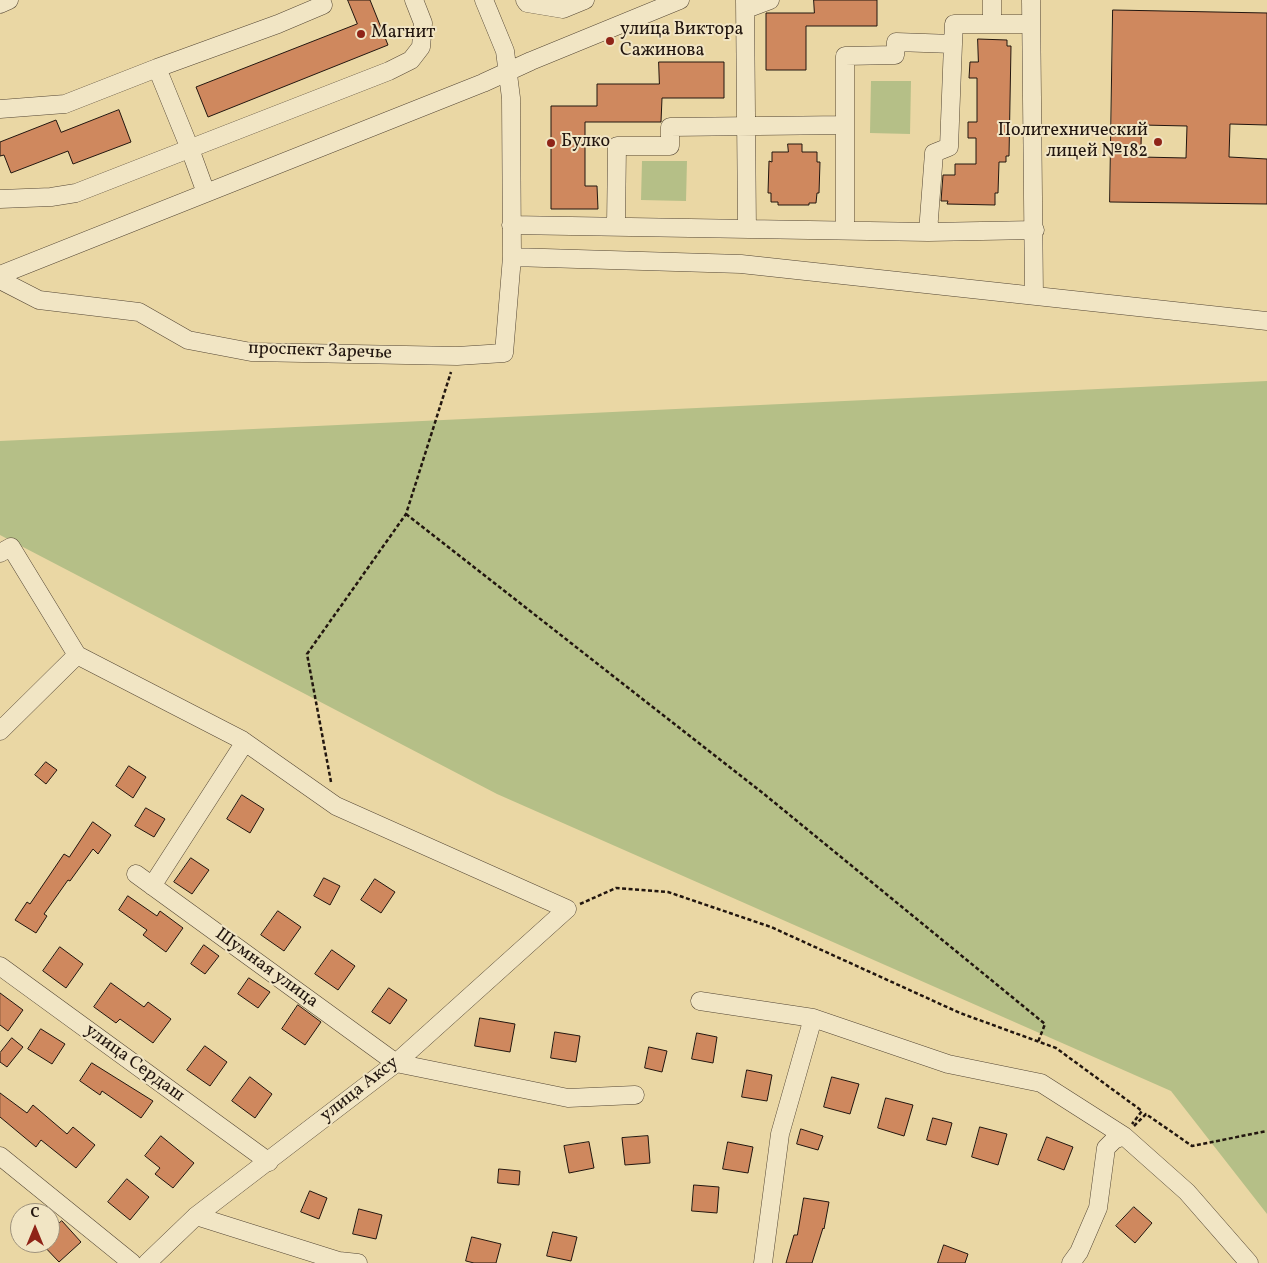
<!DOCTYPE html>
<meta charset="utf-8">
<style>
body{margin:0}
#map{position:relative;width:1267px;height:1263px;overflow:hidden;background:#ead7a4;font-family:Vollkorn,serif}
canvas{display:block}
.north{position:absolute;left:10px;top:1203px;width:50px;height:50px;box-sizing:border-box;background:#f1e5c4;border:1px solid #9e927c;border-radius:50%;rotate:0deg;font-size:14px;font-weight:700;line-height:20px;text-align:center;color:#22160f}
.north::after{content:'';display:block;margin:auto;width:18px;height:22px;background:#8f2418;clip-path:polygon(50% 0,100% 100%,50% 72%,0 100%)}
</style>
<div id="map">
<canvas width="1267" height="1263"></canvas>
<div class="north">С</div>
</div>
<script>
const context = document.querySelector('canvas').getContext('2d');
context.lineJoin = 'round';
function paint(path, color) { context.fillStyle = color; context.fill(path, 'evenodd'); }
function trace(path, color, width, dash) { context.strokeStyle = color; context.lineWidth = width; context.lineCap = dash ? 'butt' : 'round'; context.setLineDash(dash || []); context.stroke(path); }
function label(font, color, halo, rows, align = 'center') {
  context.font = font + ' Vollkorn,serif'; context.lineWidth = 4; context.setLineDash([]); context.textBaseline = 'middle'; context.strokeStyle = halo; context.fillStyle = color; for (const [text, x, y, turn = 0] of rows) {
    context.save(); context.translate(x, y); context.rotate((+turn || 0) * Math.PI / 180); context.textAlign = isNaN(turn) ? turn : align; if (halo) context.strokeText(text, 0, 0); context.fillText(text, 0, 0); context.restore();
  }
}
const green = new Path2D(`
 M871,81h40l-1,53 -40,-1z
 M642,161h45l-1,40 -45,-1z
 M1267,381v833l-96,-123 -674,-297 -497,-259v-94z`);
const building = new Path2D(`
 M348,0h22l18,45 -180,72 -12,-30 161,-63z
 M814,0h63v26h-71v44h-40v-57h48z
 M1113,10l154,3v112l-37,-1 -1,33 38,2v45l-157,-2zM1142,125l45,1 -1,32 -45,-1z
 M978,39l29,1v6h4l-2,110h-3v6h-7l-1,31h-3v12l-48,-1 1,-3h-7l2,-26h12v-11h21v-26h-8v-16h9v-44h-8l1,-16h8z
 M659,62h65v36h-62l-1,24h-76v64h12l1,23h-47v-103h46v-22h62z
 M119,110l12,32 -58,22 -5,-13 -57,22 -7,-18 -4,1v-14l56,-22 5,12z
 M788,144h14v8h15v10h3l-1,31h-2l-1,10h-7v2h-31v-3h-7v-9h-3l1,-32 3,1v-10h16z
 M46,762l11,8 -11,14 -11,-9z
 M129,766l17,11 -13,21 -17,-12z
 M242,795l22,14 -14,24 -23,-14z
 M146,808l19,11 -11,18 -19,-11z
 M93,822l18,13 -13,19 -5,-5 -23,32 -2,-1 -24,34 3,2 -11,17 -21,-13 12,-18 3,2 34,-50 5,3z
 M191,858l18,12 -17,24 -18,-12z
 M324,878l16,8 -10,19 -16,-9z
 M375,879l20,13 -14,21 -20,-13z
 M128,896l29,20 3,-5 23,17 -17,24 -23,-17 4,-5 -28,-20z
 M278,911l23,16 -17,24 -23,-16z
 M204,945l15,11 -14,18 -14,-10z
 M60,947l23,17 -17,24 -23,-17z
 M332,950l23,16 -17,24 -23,-16z
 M249,978l21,14 -12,16 -20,-14z
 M111,983l33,24 4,-5 23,17 -18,24 -33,-24 -4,4 -22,-16z
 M389,988l18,12 -17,24 -18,-12z
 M0,993l23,17 -15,21 -8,-6z
 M298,1005l23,17 -16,23 -23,-16z
 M480,1018l35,6 -5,28 -35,-6z
 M41,1029l24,15 -13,20 -24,-15z
 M555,1032l25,4 -4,26 -25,-4z
 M697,1033l20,4 -4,26 -21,-4z
 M12,1038l11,9 -16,20 -7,-5v-9z
 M205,1046l22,16 -17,24 -23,-16z
 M649,1047l18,4 -5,21 -17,-4z
 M92,1063l61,38 -12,17 -39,-27 -2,4 -20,-14z
 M747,1070l25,5 -5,26 -25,-4z
 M250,1077l22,17 -17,24 -23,-17z
 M832,1077l27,7 -9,30 -26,-7z
 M0,1093l27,20 6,-8 34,29 6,-7 22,18 -19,23 -35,-28 -5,7 -36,-30z
 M886,1098l27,7 -9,31 -26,-8z
 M933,1118l19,5 -6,22 -19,-5z
 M980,1127l27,7 -9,31 -26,-8z
 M801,1129l22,7 -5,14 -21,-6z
 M161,1136l33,27 -21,25 -18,-14 5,-6 -15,-12z
 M648,1136l2,27 -25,2 -3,-27z
 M1047,1137l26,10 -9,23 -26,-10z
 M589,1142l5,26 -25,5 -5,-27z
 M728,1142l25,5 -5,26 -25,-4z
 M499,1169l21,2 -1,14 -21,-2z
 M127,1179l22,18 -19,23 -22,-18z
 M694,1185l25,2 -2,26 -25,-2z
 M310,1191l17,7 -8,21 -18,-7z
 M804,1198l25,4 -5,27 -1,-1 -11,35h-26l8,-28h3z
 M1134,1207l18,16 -17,20 -19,-17z
 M359,1209l23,6 -6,24 -23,-5z
 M62,1221l19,21 -22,20 -18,-19h9v-12z
 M553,1232l24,5 -6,24 -24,-5z
 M472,1237l29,7 -5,19h-22l-8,-2z
 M944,1245l24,9 -3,9h-27z`);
const path = new Path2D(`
 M406,514l358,280 281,230 -7,18
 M331,782l-24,-128 99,-140 45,-142
 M580,904l36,-16 52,4 103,35 189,86 96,35 86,63 -10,13
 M1134,1126l12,-12 46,32 75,-15`);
const minor = new Path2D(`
 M525,0l2,3 36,6 22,-9
 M745,0l2,229
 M992,0v24
 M1031,0l3,295
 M0,4l9,-4
 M746,9l24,-9
 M157,68l33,81 16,44
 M0,109l65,-5 92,-36 121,-44 45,-19 -2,-5
 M0,199l51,-2 25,-4 313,-122 22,-11 10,-13 2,-24 -9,-23
 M511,225l417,7 107,-2
 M616,226l1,-80h53v-19l175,-2
 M845,230v-174l50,-1 1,-13 57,2 1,-20h77
 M928,232l6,-79 15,-6 4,-103
 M512,257l229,7 526,57
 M0,275l483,-192 48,-22 149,-61
 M0,280l39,20 100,12 49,28 63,12 206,4 47,-3 8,-96 -1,-159 -6,-47 -21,-51
 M0,553l11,-6 66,108 165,85 94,66 231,103 -171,154 -200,153 -49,47
 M0,731l77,-76
 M136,874l260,189 172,35 67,-3
 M152,886l93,-144
 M0,966l269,196
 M700,1001l113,17 135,46 93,19 83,53 63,56 62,71
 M0,1156l132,107
 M196,1216l143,45 19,2
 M763,1263l17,-129 33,-116
 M1071,1263l8,-11 19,-44 8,-60 8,-8 10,-4`);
const markers = [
 [361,34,5,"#8f2418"],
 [610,41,5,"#8f2418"],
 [1158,142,5,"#8f2418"],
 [551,143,5,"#8f2418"]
];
const poiNames = [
 ["улица Виктора",620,31],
 ["Сажинова",620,52],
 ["Магнит",371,34],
 ["Политехнический",1148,132,"right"],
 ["лицей №182",1148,153,"right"],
 ["Булко",561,143]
];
const streetNames = [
 ["проспект Заречье",320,352,2],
 ["Шумная улица",266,969,36],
 ["улица Сердаш",134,1064,36],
 ["улица Аксу",360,1090,-38]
];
paint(green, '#b5bf87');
paint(building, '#cf885e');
trace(building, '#22160f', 1);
trace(minor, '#544634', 19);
trace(path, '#22160f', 2.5, [4, 2.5]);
trace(minor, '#f1e5c4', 18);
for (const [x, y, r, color] of markers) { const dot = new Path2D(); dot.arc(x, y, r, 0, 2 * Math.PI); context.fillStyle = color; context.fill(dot); trace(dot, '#f1e5c4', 2); }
label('18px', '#22160f', '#f1e5c4', poiNames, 'left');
label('18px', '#22160f', '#f1e5c4', streetNames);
</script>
